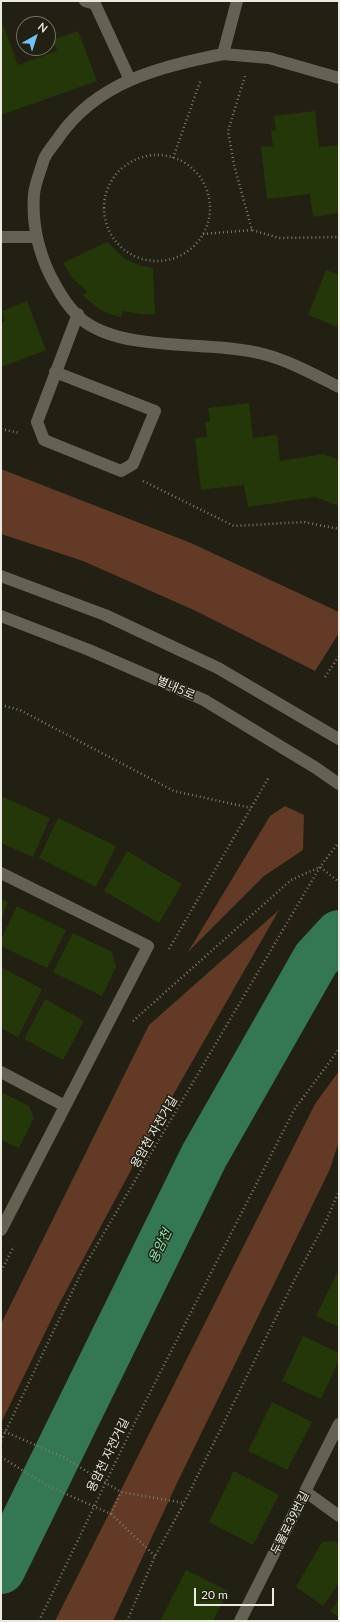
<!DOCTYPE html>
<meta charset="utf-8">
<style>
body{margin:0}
#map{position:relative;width:340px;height:1622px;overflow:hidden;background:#222012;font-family:Lato,sans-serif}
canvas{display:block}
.frame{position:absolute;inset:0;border:2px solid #ebeae1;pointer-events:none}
.north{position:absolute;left:16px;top:16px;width:40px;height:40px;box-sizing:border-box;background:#222012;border:1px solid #727165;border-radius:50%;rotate:39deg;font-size:11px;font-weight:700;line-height:16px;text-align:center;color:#ebeae1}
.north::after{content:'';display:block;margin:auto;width:14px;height:18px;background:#71c1f5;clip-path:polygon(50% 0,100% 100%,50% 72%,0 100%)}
.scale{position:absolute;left:194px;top:1588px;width:80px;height:18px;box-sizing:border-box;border:2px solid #ebeae1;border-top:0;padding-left:5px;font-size:12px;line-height:14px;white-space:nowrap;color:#ebeae1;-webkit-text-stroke:3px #222012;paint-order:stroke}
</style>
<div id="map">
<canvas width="340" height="1622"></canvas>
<div class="frame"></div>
<div class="north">N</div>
<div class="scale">20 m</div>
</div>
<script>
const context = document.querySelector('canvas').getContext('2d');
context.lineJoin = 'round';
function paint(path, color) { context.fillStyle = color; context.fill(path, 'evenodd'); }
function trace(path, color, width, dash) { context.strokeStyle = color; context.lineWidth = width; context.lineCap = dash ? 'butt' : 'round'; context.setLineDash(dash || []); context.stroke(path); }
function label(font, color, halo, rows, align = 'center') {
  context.font = font + ' Lato,"Noto Sans KR",sans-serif'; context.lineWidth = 3; context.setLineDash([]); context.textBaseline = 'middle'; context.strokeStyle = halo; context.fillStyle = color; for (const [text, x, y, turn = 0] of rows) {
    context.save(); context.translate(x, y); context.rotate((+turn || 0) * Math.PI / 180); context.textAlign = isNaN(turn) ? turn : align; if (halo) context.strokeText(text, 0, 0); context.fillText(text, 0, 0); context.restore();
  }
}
const green = new Path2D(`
 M1,469l190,74 148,69v21l-24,38 -119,-60 -113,-50 -82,-27z
 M285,806l19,9 -1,35 -39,26 -76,76 82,-136z
 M279,910l-134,234 -87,162 -57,117v-99l148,-299z
 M339,1071v70l-9,28 -153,314 -64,138h-58l260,-517z`);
const river = new Path2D(`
 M1,1570l203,-414 112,-197 23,-25`);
const building = new Path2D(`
 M1,19l17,46 39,-14 -4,-11 25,-9 19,50 -96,34z
 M315,111l4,36 20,-2v68l-26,4 -3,-23 -43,5 -6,-52 12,-1 -2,-15 5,-1 -2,-14z
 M107,242l18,17 13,6 15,3 2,46h-14l-18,-3 -2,6 -12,-3 -11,-6 -15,-12 4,-5 -14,-12 -10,-16z
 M326,270l13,5v53l-31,-13z
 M27,301l19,49 -45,17v-44l4,-2 -3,-10z
 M249,403l4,35 24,-3 3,26 43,-7 16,6v46l-24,-9 -67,10 -4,-22 -43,5 -6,-52 12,-1 -2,-15h5l-2,-14z
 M1,796l49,22 -17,39 -32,-14z
 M58,818l58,28 -20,41 -57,-29z
 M127,851l55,33 -23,39 -55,-32z
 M1,899l7,3 -7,18z
 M17,906l49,24 -19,38 -46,-22v-7z
 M73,933l39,19 4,15 -14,29 -49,-24z
 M1,967l41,22 -24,48 -17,-9z
 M45,999l39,22 -21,39 -39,-21z
 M1,1092l28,14 5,12 -15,30 -18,-8z
 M339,1269v58l-23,-11z
 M303,1336l36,17v7l-18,39 -39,-18z
 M272,1402l40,20 -25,48 -39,-19z
 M234,1471l45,24 -26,50 -44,-23z
 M335,1541l4,3v39l-16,23 -27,-19 26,-45z
 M186,1570l42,21 -15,30h-53z
 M339,1599v18l-9,-6z`);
const path = new Path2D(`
 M245,76l-17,55 6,34 18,65 27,8 60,-1
 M104 208a53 53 0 1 1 106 0a53 53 0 1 1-106 0Z
 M173,158l28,-79
 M203,234l49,-4
 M1,429l19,4
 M143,481l91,45 70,-4 35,7
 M325,677l14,-21
 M1,705l19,5 154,81 77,17
 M169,949l100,-172
 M133,1021l158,-141 29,-13 19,15
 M1,1271l13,-25
 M1,1430l62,27 58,35 63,11
 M1,1441l83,-174 236,-400 19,-25
 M1,1457l47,29 63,28 44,42
 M111,1514l10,-22
 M39,1621l93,-193 162,-318 45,-61
 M127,1621l28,-65 29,-53 111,-224 31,-58 13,-30`);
const minor = new Path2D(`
 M85,1l10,3 35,76
 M237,1l-14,53 46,4 70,20
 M223,54c-63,13 -125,27 -164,83 -5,8 -14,16 -16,25 -3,10 -8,22 -9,32 -2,27 4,56 16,81 9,17 19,35 35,47 44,31 126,18 178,32 27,7 52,21 76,33
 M1,237h36
 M55,372l100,39 -22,53 -12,7 -77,-31 -7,-18 41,-108
 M1,576l104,39 113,53 121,71
 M1,616l88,34 115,50 112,68 23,16
 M1,873l147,73 -147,284
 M1,1072l64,34
 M306,1492l33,24
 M240,1621l99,-197`);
const streetNames = [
 ["별내5로",176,688,24],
 ["용암천 자전거길",154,1132,-60],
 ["용암천 자전거길",108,1455,-64],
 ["두물로39번길",290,1523,-63]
];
const waterNames = [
 ["용암천",160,1246,-64]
];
paint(green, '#623a25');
trace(river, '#347853', 48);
paint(building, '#243708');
trace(path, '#7a796d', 2.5, [1, 3]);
trace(minor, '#646253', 12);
label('12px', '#ebeae1', '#222012', streetNames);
label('italic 13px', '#86e6ae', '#222012', waterNames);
</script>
